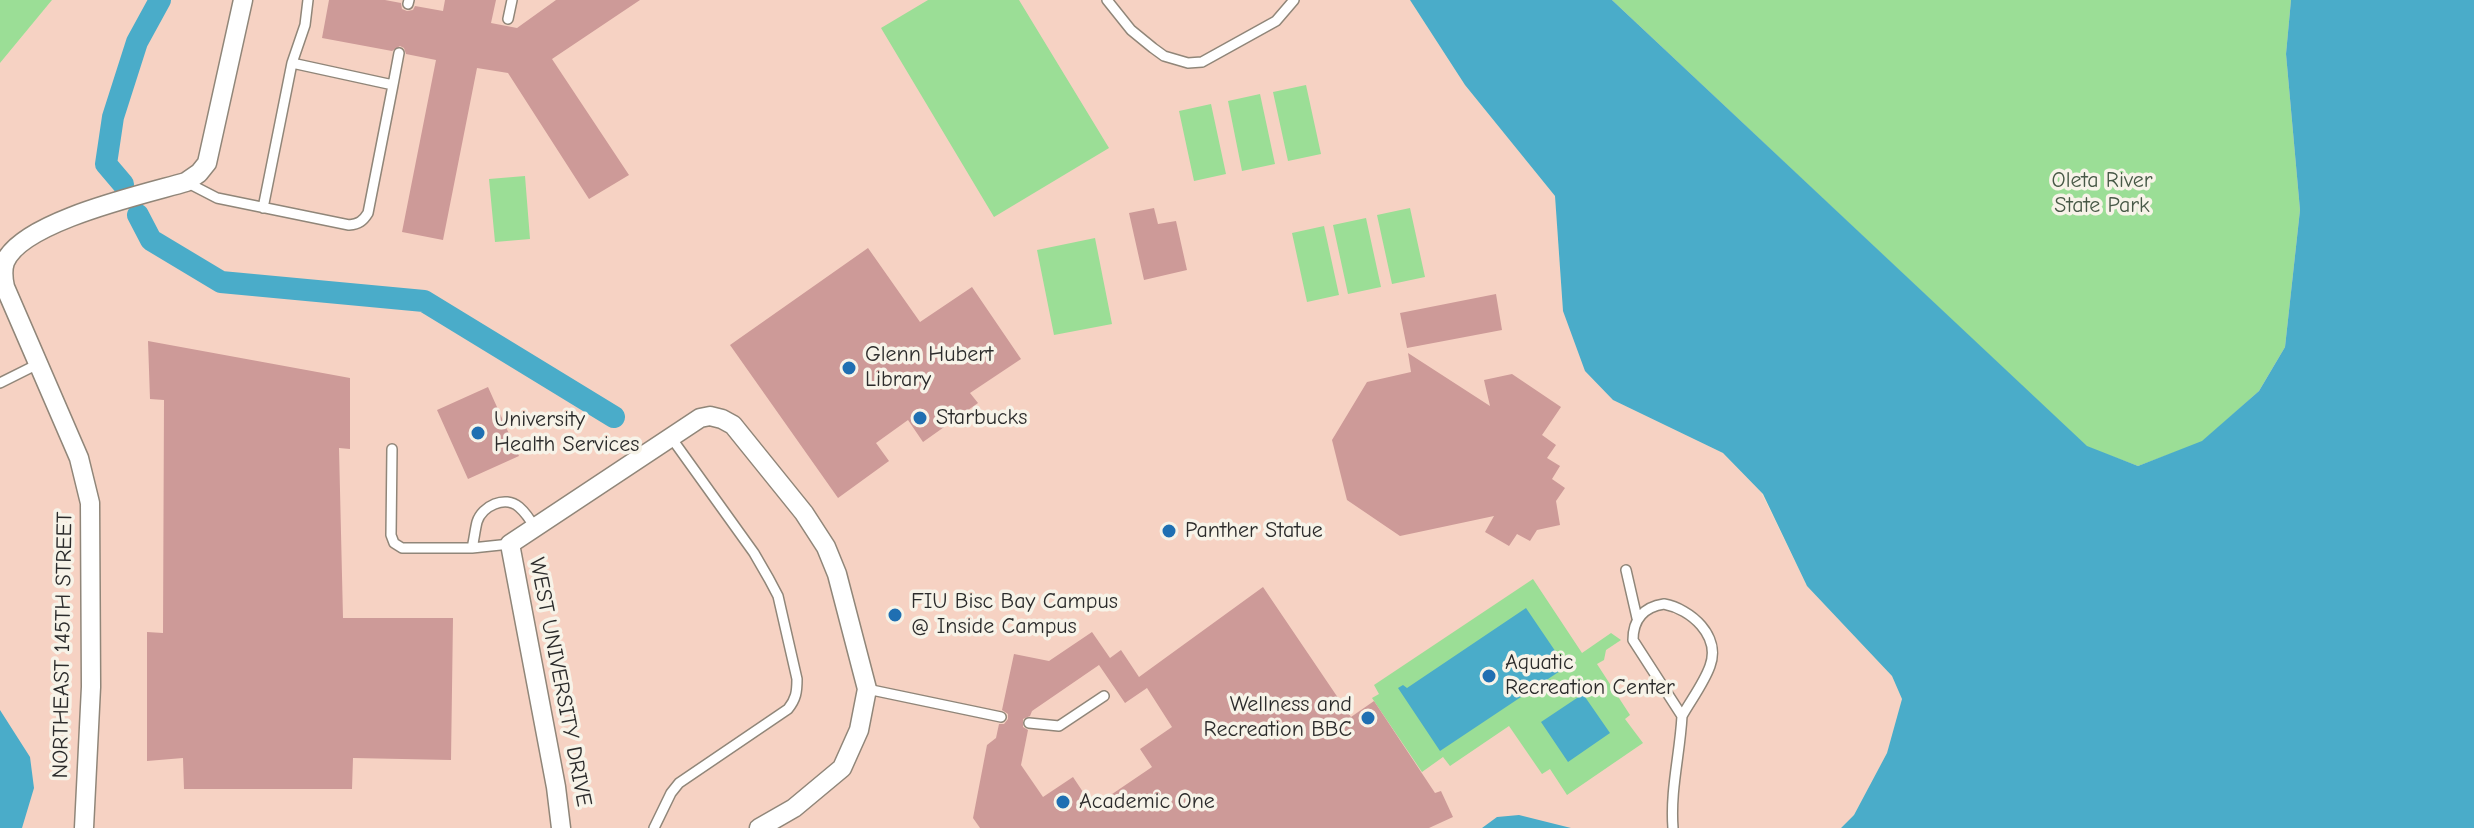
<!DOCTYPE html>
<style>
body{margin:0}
canvas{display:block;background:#f5e0c7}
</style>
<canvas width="2474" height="828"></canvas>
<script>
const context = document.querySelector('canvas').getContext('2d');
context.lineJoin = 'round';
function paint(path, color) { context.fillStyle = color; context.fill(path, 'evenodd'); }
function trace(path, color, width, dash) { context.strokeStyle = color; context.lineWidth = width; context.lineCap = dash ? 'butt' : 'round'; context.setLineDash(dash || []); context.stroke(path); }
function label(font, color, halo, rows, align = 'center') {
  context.font = font + ' "Comic Neue",sans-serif'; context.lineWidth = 7; context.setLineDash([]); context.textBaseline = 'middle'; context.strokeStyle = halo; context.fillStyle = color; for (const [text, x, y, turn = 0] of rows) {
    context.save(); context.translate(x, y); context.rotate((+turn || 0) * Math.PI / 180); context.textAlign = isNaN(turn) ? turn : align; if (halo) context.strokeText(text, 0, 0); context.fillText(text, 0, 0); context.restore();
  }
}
const built = new Path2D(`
 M52,0h1358l55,85 90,111 8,115 50,89 110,53 38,39 46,94 85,90 10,23 -15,54 -33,62 -13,13h-1841v-765z`);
const green = new Path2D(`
 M0,0h52l-52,63z
 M928,0h91l90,148 -115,69 -113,-189z
 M1612,0h679l-5,54 14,156 -15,137 -26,44 -57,51 -64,24 -51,-19z
 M1306,85l15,69 -33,7 -15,-69z
 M1260,94l15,70 -33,7 -14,-70z
 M1211,104l15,70 -32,7 -15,-70z
 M525,176l5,63 -35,3 -6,-63z
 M1410,208l15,69 -33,7 -15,-69z
 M1366,218l15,69 -33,7 -15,-69z
 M1324,226l15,69 -32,7 -15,-69z
 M1095,238l17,86 -58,11 -17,-85z
 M1533,579l49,74 29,-20 10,7 -15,10 -2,10 -7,4 33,51 -5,4 18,24 -76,52 -17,-26 -8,5 -33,-48 -59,40 -7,-9 -21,15 -50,-74 7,-4 -5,-9z`);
const water = new Path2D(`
 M1410,0h202l475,446 51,20 64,-25 57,-50 26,-44 15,-137 -14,-156 5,-54h183v828h-633l13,-13 33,-62 15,-54 -10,-23 -85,-90 -44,-92 -40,-41 -110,-53 -28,-29 -22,-60 -8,-115 -90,-111z
 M1526,608l40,59 -126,84 -42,-63 5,-3 4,3z
 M1583,694l27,39 -42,29 -27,-40z
 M0,710l30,47 4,31 -12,40h-22z
 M1519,815l52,13h-89l15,-11z`);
const canal = new Path2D(`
 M123,184l-17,-20 7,-47 24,-75 23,-42
 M138,215l13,25 70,42 203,19 190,116`);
const building = new Path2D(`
 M329,0h56l16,3 1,6 5,2 6,-1 2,-4 28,5 2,-11h51l-5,23 26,5 39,-28h84l-88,59 77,116 -40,24 -81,-126 -31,-5 -34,172 -41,-8 34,-172 -30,-6 -2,-6 -4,-2 -8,5 -70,-13z
 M1154,208l4,16 18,-3 11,49 -43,10 -15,-67z
 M868,248l52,74 52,-35 49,72 -51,34 8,10 -55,39 -15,-22 -32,23 13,18 -51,37 -108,-153z
 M1496,294l6,36 -95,18 -7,-35z
 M148,341l202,37v71l-11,-1 4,170h110l-2,142 -98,-2 -1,31h-168l-1,-31 -36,3v-129l16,1 1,-233 -14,-1z
 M1408,353l82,53 -6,-26 28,-6 49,33 -19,28 14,10 -9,13 13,8 -8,13 13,9 -9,13 4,24 -23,5 -7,11 -13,-7 -8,12 -24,-14 9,-16 -94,20 -53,-36 -15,-60 35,-58 44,-10z
 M488,387l31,69 -51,23 -31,-69z
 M1263,587l88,130 23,-16 61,92 6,-2 12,26 -24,11h-449l-7,-10 14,-73 9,-7 3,-14h5l4,-5v-5l-6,-4 12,-56 35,7 43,-29 18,26 11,-8 20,30 -2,-3zM1099,665l26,38 22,-15 25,39 -32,22 12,18 -59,40 -20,-30 -30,20 -22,-32 7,-35 -5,-3v-8l7,-3 2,-5z`);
const lane = new Path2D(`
 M1107,0l24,30 22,18 11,8 24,7 14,-1 74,-41 18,-21
 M408,4l1,-4
 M508,19l4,-19
 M393,85l6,-32
 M186,182l31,16 132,27c10,-1 14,-4 19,-12l25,-128 -101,-22
 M263,208l29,-145 13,-38 3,-25
 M0,383l38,-19
 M392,449l-1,86 3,8 8,5h70l38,-4
 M472,548c2,-8 3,-18 5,-26 5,-16 28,-27 42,-15 7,6 12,14 16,21
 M1626,570l11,48
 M1664,604c27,5 57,32 46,62 -6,17 -19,34 -28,50l-49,-76c0,-20 10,-33 31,-36z
 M867,689l134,28
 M1029,723l30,3 45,-30
 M654,828l17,-35 8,-10 109,-74c8,-10 9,-17 9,-30l-19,-83 -9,-17 -15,-26 -84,-117
 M1673,828c-3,-38 7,-74 9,-112`);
const street = new Path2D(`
 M84,828l7,-141 -1,-184 -11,-45 -74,-171c-2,-9 -3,-16 0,-25 17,-41 140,-68 181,-80l13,-9 8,-10 36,-163
 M561,828l-5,-41 -46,-243 190,-126 10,-2 12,3 11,6 71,88 22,34 11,27 30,115 -8,41 -17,38 -48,40 -35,20`);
const markers = [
 [849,368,8,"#1f6fb2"],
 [920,418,8,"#1f6fb2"],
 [478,433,8,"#1f6fb2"],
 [1169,531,8,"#1f6fb2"],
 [895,615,8,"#1f6fb2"],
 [1489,676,8,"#1f6fb2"],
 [1368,718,8,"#1f6fb2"],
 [1063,802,8,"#1f6fb2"]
];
const parkNames = [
 ["Oleta River",2102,181],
 ["State Park",2102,206]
];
const poiNames = [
 ["Glenn Hubert",865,355],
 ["Library",865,380],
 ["Starbucks",936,418],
 ["University",494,420],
 ["Health Services",494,445],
 ["Panther Statue",1185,531],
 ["FIU Bisc Bay Campus",911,602],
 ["@ Inside Campus",911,627],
 ["Aquatic",1505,663],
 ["Recreation Center",1505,688],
 ["Wellness and",1352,705,"right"],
 ["Recreation BBC",1352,730,"right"],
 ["Academic One",1079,802]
];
const streetNames = [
 ["NORTHEAST 145TH STREET",63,645,-89],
 ["WEST UNIVERSITY DRIVE",560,682,79]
];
paint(built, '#f6d2c3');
paint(green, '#9bde96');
paint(water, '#4aacc9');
trace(canal, '#4aacc9', 22);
paint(building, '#cd9a98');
trace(lane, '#908679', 12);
trace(street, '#908679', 21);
trace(lane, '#fff', 9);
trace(street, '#fff', 18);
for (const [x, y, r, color] of markers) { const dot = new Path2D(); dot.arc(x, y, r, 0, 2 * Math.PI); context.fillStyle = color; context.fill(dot); trace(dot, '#f7f3e8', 3); }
label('22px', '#475846', '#f7f3e8', parkNames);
label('22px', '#2b2b2b', '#f7f3e8', poiNames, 'left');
label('22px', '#2b2b2b', '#f7f3e8', streetNames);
</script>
